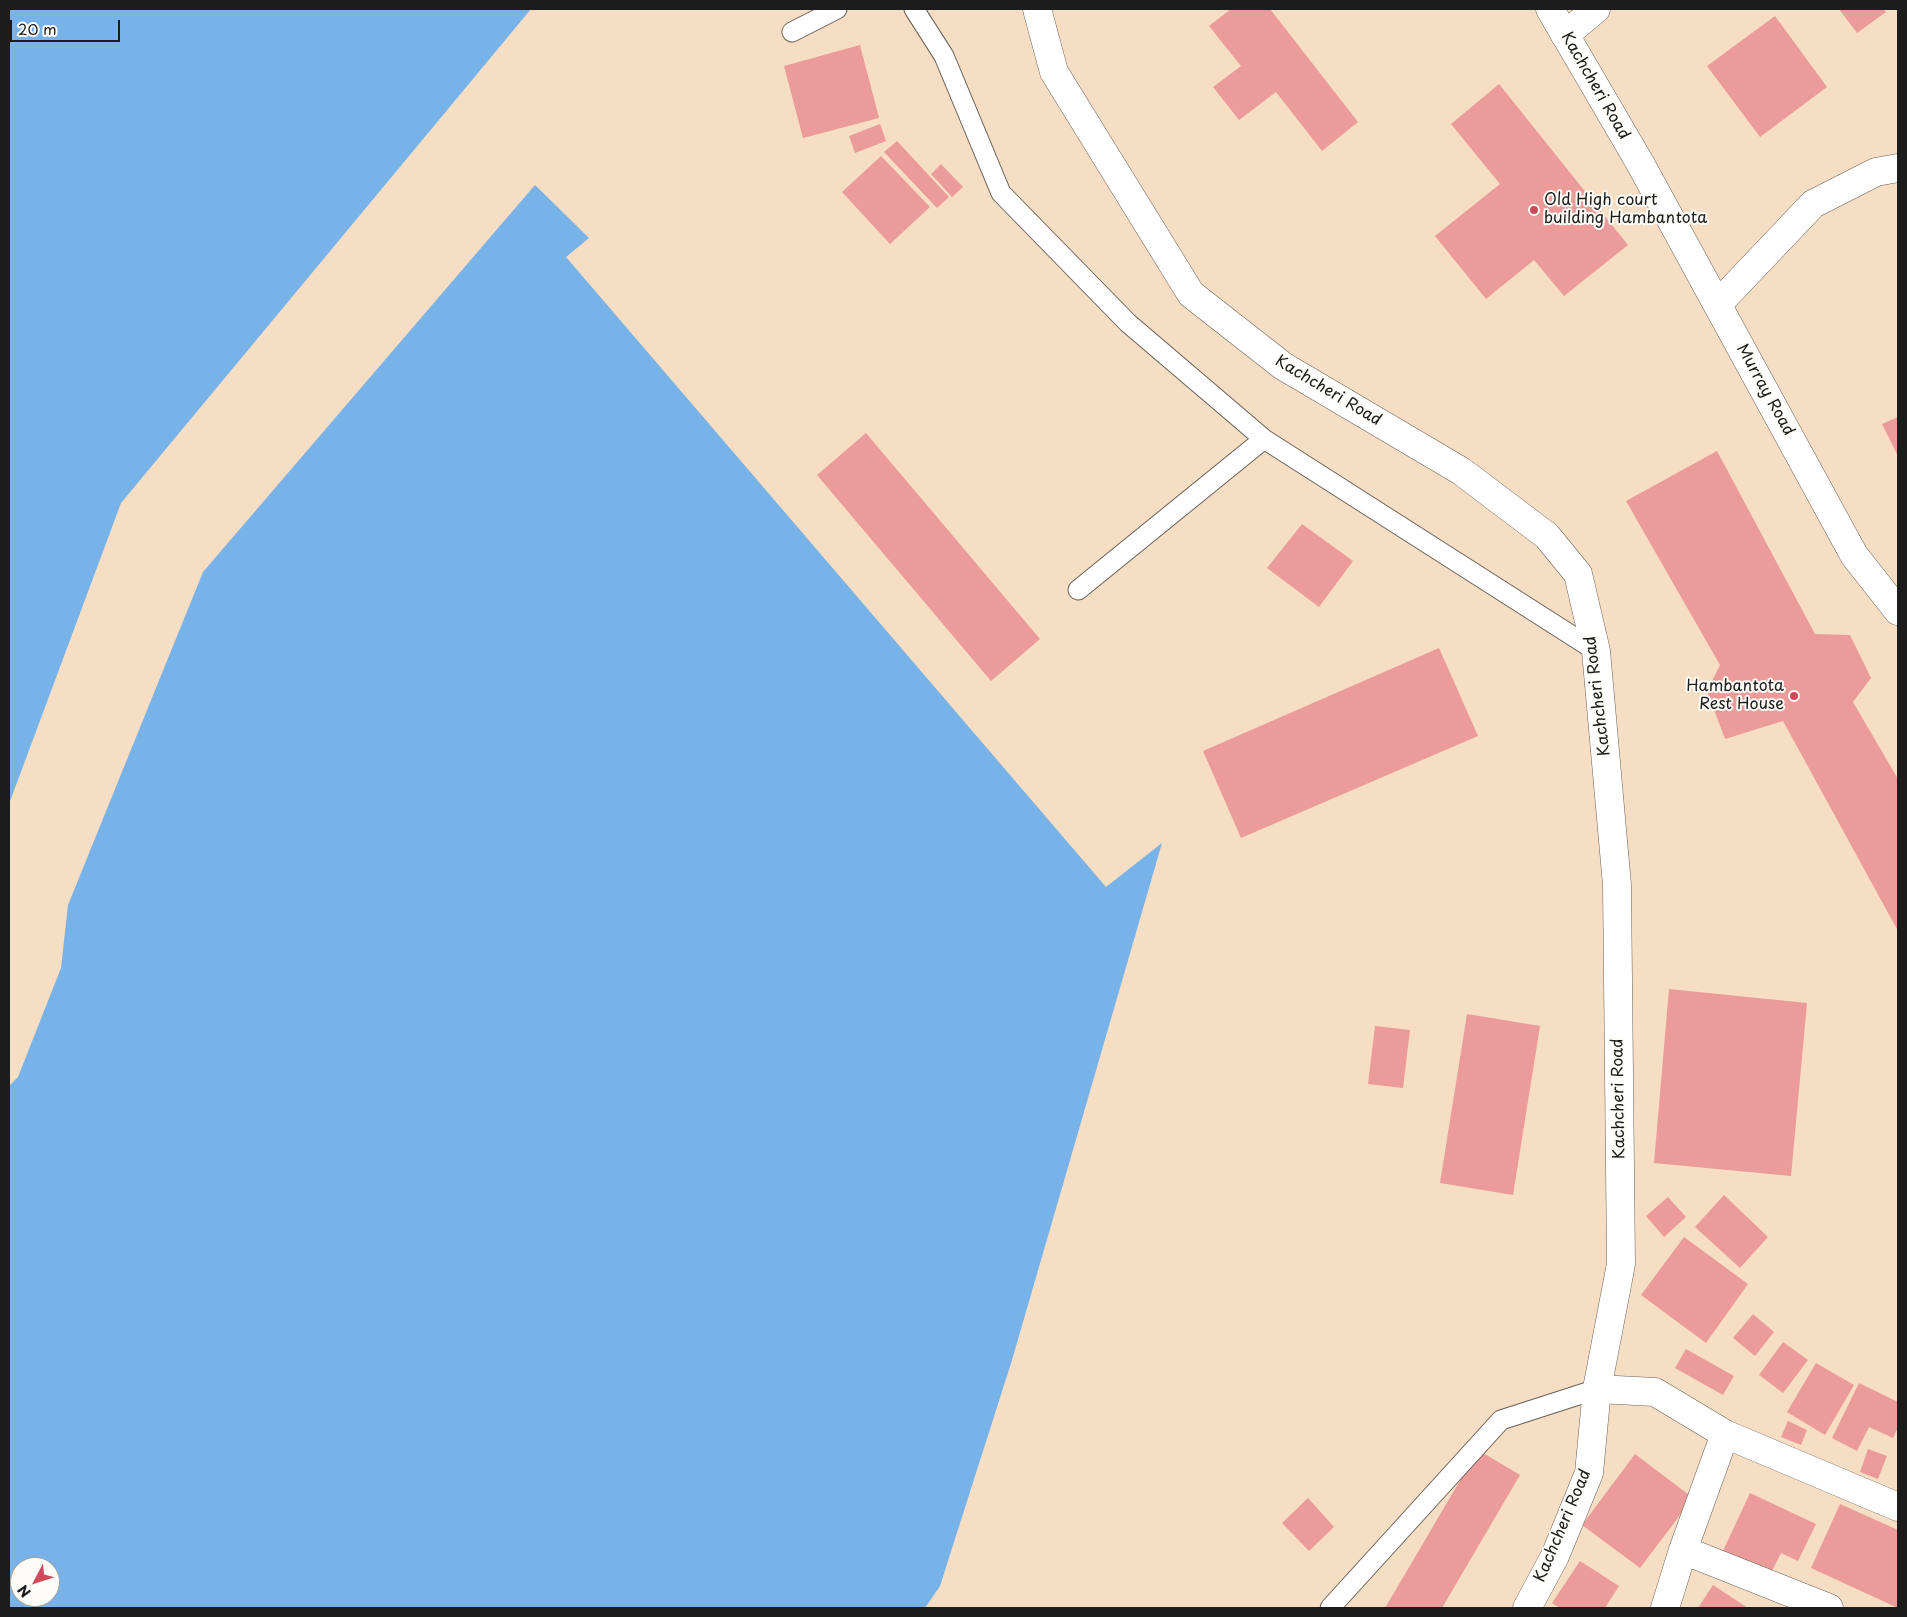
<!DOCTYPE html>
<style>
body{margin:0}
#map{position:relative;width:1907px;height:1617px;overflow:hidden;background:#f5dec4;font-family:"Playpen Sans",sans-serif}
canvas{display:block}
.frame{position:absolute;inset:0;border:10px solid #1c1c1c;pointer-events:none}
.north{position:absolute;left:10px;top:1557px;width:50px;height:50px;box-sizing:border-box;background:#fdfcf7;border:1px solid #a3a29f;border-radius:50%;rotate:230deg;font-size:14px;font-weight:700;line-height:20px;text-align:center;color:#1c1c1c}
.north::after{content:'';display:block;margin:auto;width:18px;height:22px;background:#d1495b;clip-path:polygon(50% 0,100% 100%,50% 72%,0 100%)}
.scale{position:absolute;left:10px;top:20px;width:110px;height:22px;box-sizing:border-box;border:2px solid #1c1c1c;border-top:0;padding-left:6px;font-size:15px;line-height:18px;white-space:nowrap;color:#1c1c1c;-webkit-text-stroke:4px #fdfcf7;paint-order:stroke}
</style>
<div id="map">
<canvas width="1907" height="1617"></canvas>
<div class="frame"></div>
<div class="north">N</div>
<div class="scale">20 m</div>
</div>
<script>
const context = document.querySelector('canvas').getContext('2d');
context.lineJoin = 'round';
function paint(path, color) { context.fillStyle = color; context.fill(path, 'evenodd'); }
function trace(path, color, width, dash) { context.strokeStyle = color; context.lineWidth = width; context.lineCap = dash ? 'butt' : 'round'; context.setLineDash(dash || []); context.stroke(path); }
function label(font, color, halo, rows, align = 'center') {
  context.font = font + ' "Playpen Sans",sans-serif'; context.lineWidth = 4; context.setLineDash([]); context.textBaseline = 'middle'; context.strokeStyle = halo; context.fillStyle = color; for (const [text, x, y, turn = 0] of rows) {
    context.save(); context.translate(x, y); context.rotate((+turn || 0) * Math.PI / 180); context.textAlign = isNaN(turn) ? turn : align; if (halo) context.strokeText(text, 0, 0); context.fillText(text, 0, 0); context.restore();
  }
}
const water = new Path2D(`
 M9,9h522l-410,494 -112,301z
 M535,185l54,53 -23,19 540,630 56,-44 -150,517 -72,226 -15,22h-916v-522l9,-9 43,-109 7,-63 135,-333zM20,1567h30v30h-30z`);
const building = new Path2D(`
 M1231,9h39l88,113 -36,29 -46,-59 -37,28 -26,-33 28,-21 -32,-40z
 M1839,9h44l3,3 -29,21z
 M1775,16l52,71 -67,50 -53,-71z
 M860,45l19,73 -76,20 -19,-72z
 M1499,84l129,161 -64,51 -30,-36 -48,39 -51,-63 65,-52 -49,-60z
 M880,124l6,17 -31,12 -6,-17z
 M897,141l52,56 -12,11 -53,-56z
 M881,156l49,51 -40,37 -48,-52z
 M941,164l22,23 -11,10 -21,-23z
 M1898,417v39l-16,-32z
 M866,433l174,206 -49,42 -174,-206z
 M1717,451l98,183 35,1 21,43 -18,24 45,77v152l-115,-210 -58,18 -18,-48 13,-26 -94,-164z
 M1302,524l51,37 -34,46 -52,-39z
 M1439,648l39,88 -237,102 -38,-87z
 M1669,989l138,14 -16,173 -137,-13z
 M1467,1014l73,12 -27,169 -73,-12z
 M1375,1026l35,4 -7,58 -35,-4z
 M1724,1195l44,42 -28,31 -45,-41z
 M1668,1197l18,20 -22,20 -18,-21z
 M1684,1237l64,47 -42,59 -65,-48z
 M1753,1314l21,18 -19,24 -22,-18z
 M1783,1342l25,18 -25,33 -24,-18z
 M1686,1349l48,27 -11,19 -48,-27z
 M1816,1363l38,22 -29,50 -38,-23z
 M1859,1383l39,19v25l-5,11 -24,-11 -12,24 -25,-13z
 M1788,1421l19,9 -6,15 -20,-8z
 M1868,1449l19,7 -9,23 -18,-7z
 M1478,1450l42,25 -78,133h-57z
 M1635,1454l58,44 -53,70 -58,-43z
 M1750,1493l66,31 -18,37 -17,-8 -11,22 -48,-22z
 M1308,1498l26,29 -25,24 -27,-28z
 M1840,1504l58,26v78l-87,-40z
 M1580,1561l39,25 -14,22h-45l-8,-5z
 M1713,1585l35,23h-50z`);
const service = new Path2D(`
 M914,9l30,47 57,137 127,130 136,116 332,212
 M792,32l45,-23
 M1078,590l186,-151
 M1330,1608l171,-188 96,-31`);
const minor = new Path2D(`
 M1565,35l31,-26
 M1718,304l95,-100 63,-32 22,-4
 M1597,1389l58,3 70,42 173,73
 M1683,1550l146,58
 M1665,1608l18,-58 42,-116`);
const tertiary = new Path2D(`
 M1037,9l17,63 137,222 92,72 178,105 86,65 31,38 18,77 21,234 4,379 -24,125 -8,84 -34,83 -28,52
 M1550,9l90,154 214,392 44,56`);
const markers = [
 [1534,210,5,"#d1495b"],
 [1794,696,5,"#d1495b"]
];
const streetNames = [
 ["Kachcheri Road",1595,86,60],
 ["Murray Road",1765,390,61],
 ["Kachcheri Road",1328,391,31],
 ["Kachcheri Road",1598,696,-97],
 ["Kachcheri Road",1619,1099,-91],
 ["Kachcheri Road",1563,1526,-67]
];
const poiNames = [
 ["Old High court",1544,201],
 ["building Hambantota",1544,219],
 ["Hambantota",1784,687,"right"],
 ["Rest House",1784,705,"right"]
];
paint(water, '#77b2e8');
paint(building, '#eb9b99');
trace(service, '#686057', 21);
trace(minor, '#686057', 29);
trace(tertiary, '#686057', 29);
trace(service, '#fff', 19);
trace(minor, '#fff', 28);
trace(tertiary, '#fff', 28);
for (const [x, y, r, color] of markers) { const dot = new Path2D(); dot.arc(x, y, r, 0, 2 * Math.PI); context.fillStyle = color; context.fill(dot); trace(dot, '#fdfcf7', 2); }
label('16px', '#1c1c1c', '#fdfcf7', streetNames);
label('16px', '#1c1c1c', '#fdfcf7', poiNames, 'left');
</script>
